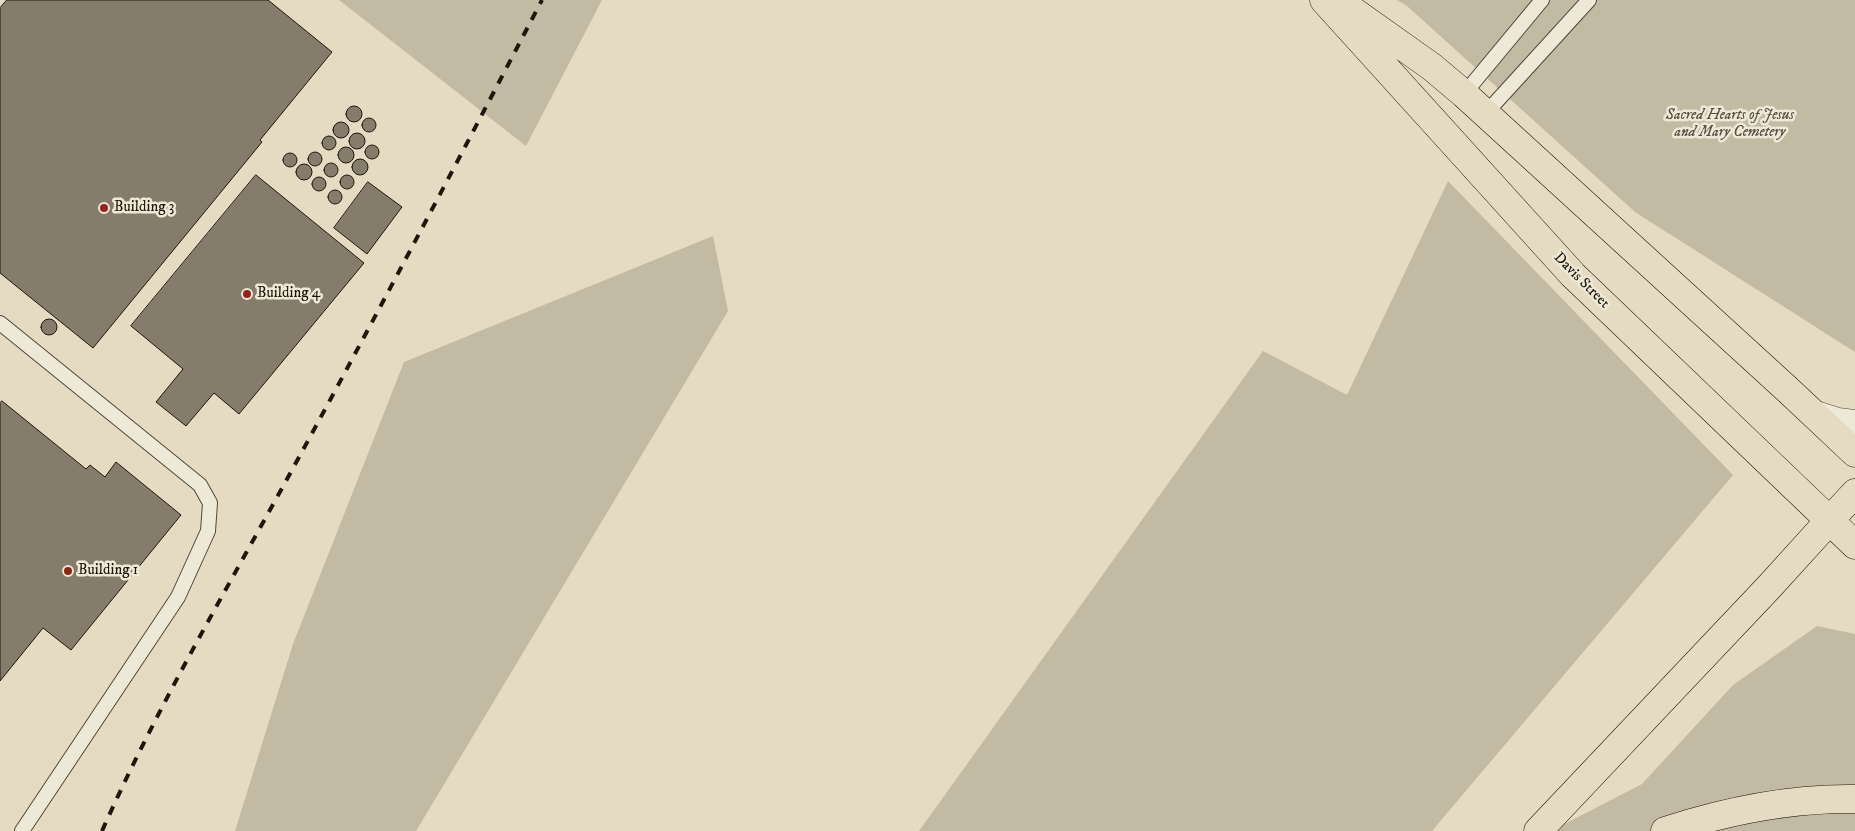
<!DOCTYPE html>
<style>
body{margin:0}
canvas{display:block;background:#e5dbc2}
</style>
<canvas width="1855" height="831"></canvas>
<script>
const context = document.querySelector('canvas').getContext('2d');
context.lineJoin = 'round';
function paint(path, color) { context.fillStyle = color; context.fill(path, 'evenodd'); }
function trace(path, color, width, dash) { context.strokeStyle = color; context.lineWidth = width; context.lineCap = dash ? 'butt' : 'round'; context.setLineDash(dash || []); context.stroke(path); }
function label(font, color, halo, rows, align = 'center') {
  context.font = font + ' "IM FELL DW Pica",serif'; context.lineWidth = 5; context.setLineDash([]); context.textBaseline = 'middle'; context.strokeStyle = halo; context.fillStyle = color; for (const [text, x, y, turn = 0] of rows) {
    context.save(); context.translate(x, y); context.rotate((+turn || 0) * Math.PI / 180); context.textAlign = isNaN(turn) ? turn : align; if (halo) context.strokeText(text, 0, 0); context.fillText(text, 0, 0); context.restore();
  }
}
const green = new Path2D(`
 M339,0h263l-76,146z
 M1397,0h458v352l-220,-140 -228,-206z
 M1448,181l285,294 -301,356h-513l344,-480 84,44z
 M713,236l15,75 -312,520h-181l58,-187 111,-282z
 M1817,626l38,8v197h-304l91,-47 91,-99z`);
const building = new Path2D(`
 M7,0h261l64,52 -72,88 2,2 -169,206 -93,-75v-265z
 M346 114a8 8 0 1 1 16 0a8 8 0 1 1-16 0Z
 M362 125a7 7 0 1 1 14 0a7 7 0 1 1-14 0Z
 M333 130a8 8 0 1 1 16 0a8 8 0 1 1-16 0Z
 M349 141a8 8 0 1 1 16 0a8 8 0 1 1-16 0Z
 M322 143a7 7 0 1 1 14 0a7 7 0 1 1-14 0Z
 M365 152a7 7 0 1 1 14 0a7 7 0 1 1-14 0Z
 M338 155a8 8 0 1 1 16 0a8 8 0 1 1-16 0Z
 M308 159a7 7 0 1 1 14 0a7 7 0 1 1-14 0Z
 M283 160a7 7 0 1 1 14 0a7 7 0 1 1-14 0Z
 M352 167a8 8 0 1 1 16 0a8 8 0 1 1-16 0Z
 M324 170a7 7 0 1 1 14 0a7 7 0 1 1-14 0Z
 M296 172a8 8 0 1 1 16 0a8 8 0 1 1-16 0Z
 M340 182a7 7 0 1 1 14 0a7 7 0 1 1-14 0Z
 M256,175l108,88 -125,151 -25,-21 -28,33 -30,-24 27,-33 -52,-43z
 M312 184a7 7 0 1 1 14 0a7 7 0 1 1-14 0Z
 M368,182l34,25 -35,47 -33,-26z
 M328 197a7 7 0 1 1 14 0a7 7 0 1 1-14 0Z
 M41 327a8 8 0 1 1 16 0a8 8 0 1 1-16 0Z
 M2,401l84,68 4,-4 15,12 11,-15 65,53 -110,135 -28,-22 -43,53v-278z`);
const service = new Path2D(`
 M1464,94l78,-94
 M1486,113l103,-113
 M0,323l200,162 10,18 -2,28 -30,66 -156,234`);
const tertiary = new Path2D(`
 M1816,415l22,7 17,2`);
const primary = new Path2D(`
 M1324,0l249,275 282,270
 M1340,6l13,5 79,56 32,27 324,296 67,63
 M1829,521l26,-28`);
const motorway = new Path2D(`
 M1538,831l231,-244 60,-66
 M1665,831c61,-20 126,-33 190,-32`);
const rail = new Path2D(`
 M102,831c57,-128 129,-249 196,-372 83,-152 164,-306 244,-459`);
const markers = [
 [104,208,5,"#8f2418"],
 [247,294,5,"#8f2418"],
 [68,571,5,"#8f2418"]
];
const parkNames = [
 ["Sacred Hearts of Jesus",1730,116],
 ["and Mary Cemetery",1730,133]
];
const poiNames = [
 ["Building 3",114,208],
 ["Building 4",257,294],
 ["Building 1",78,571]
];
const streetNames = [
 ["Davis Street",1581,281,45]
];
paint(green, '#c3baa3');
paint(building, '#857c6b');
trace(building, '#1e160c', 1);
trace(service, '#50473a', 16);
trace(tertiary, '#50473a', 29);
trace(primary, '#1e160c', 29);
trace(motorway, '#1e160c', 29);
trace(service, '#eee8d7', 14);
trace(tertiary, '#eee8d7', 28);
trace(primary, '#e5dbc2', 28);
trace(motorway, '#e5dbc2', 28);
trace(rail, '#1e160c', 4, [9, 9]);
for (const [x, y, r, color] of markers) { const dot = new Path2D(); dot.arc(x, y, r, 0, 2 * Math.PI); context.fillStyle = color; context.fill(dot); trace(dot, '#eee8d7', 2); }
label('italic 15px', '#584f41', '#eee8d7', parkNames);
label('15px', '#1e160c', '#eee8d7', poiNames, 'left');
label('15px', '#1e160c', '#eee8d7', streetNames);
</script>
